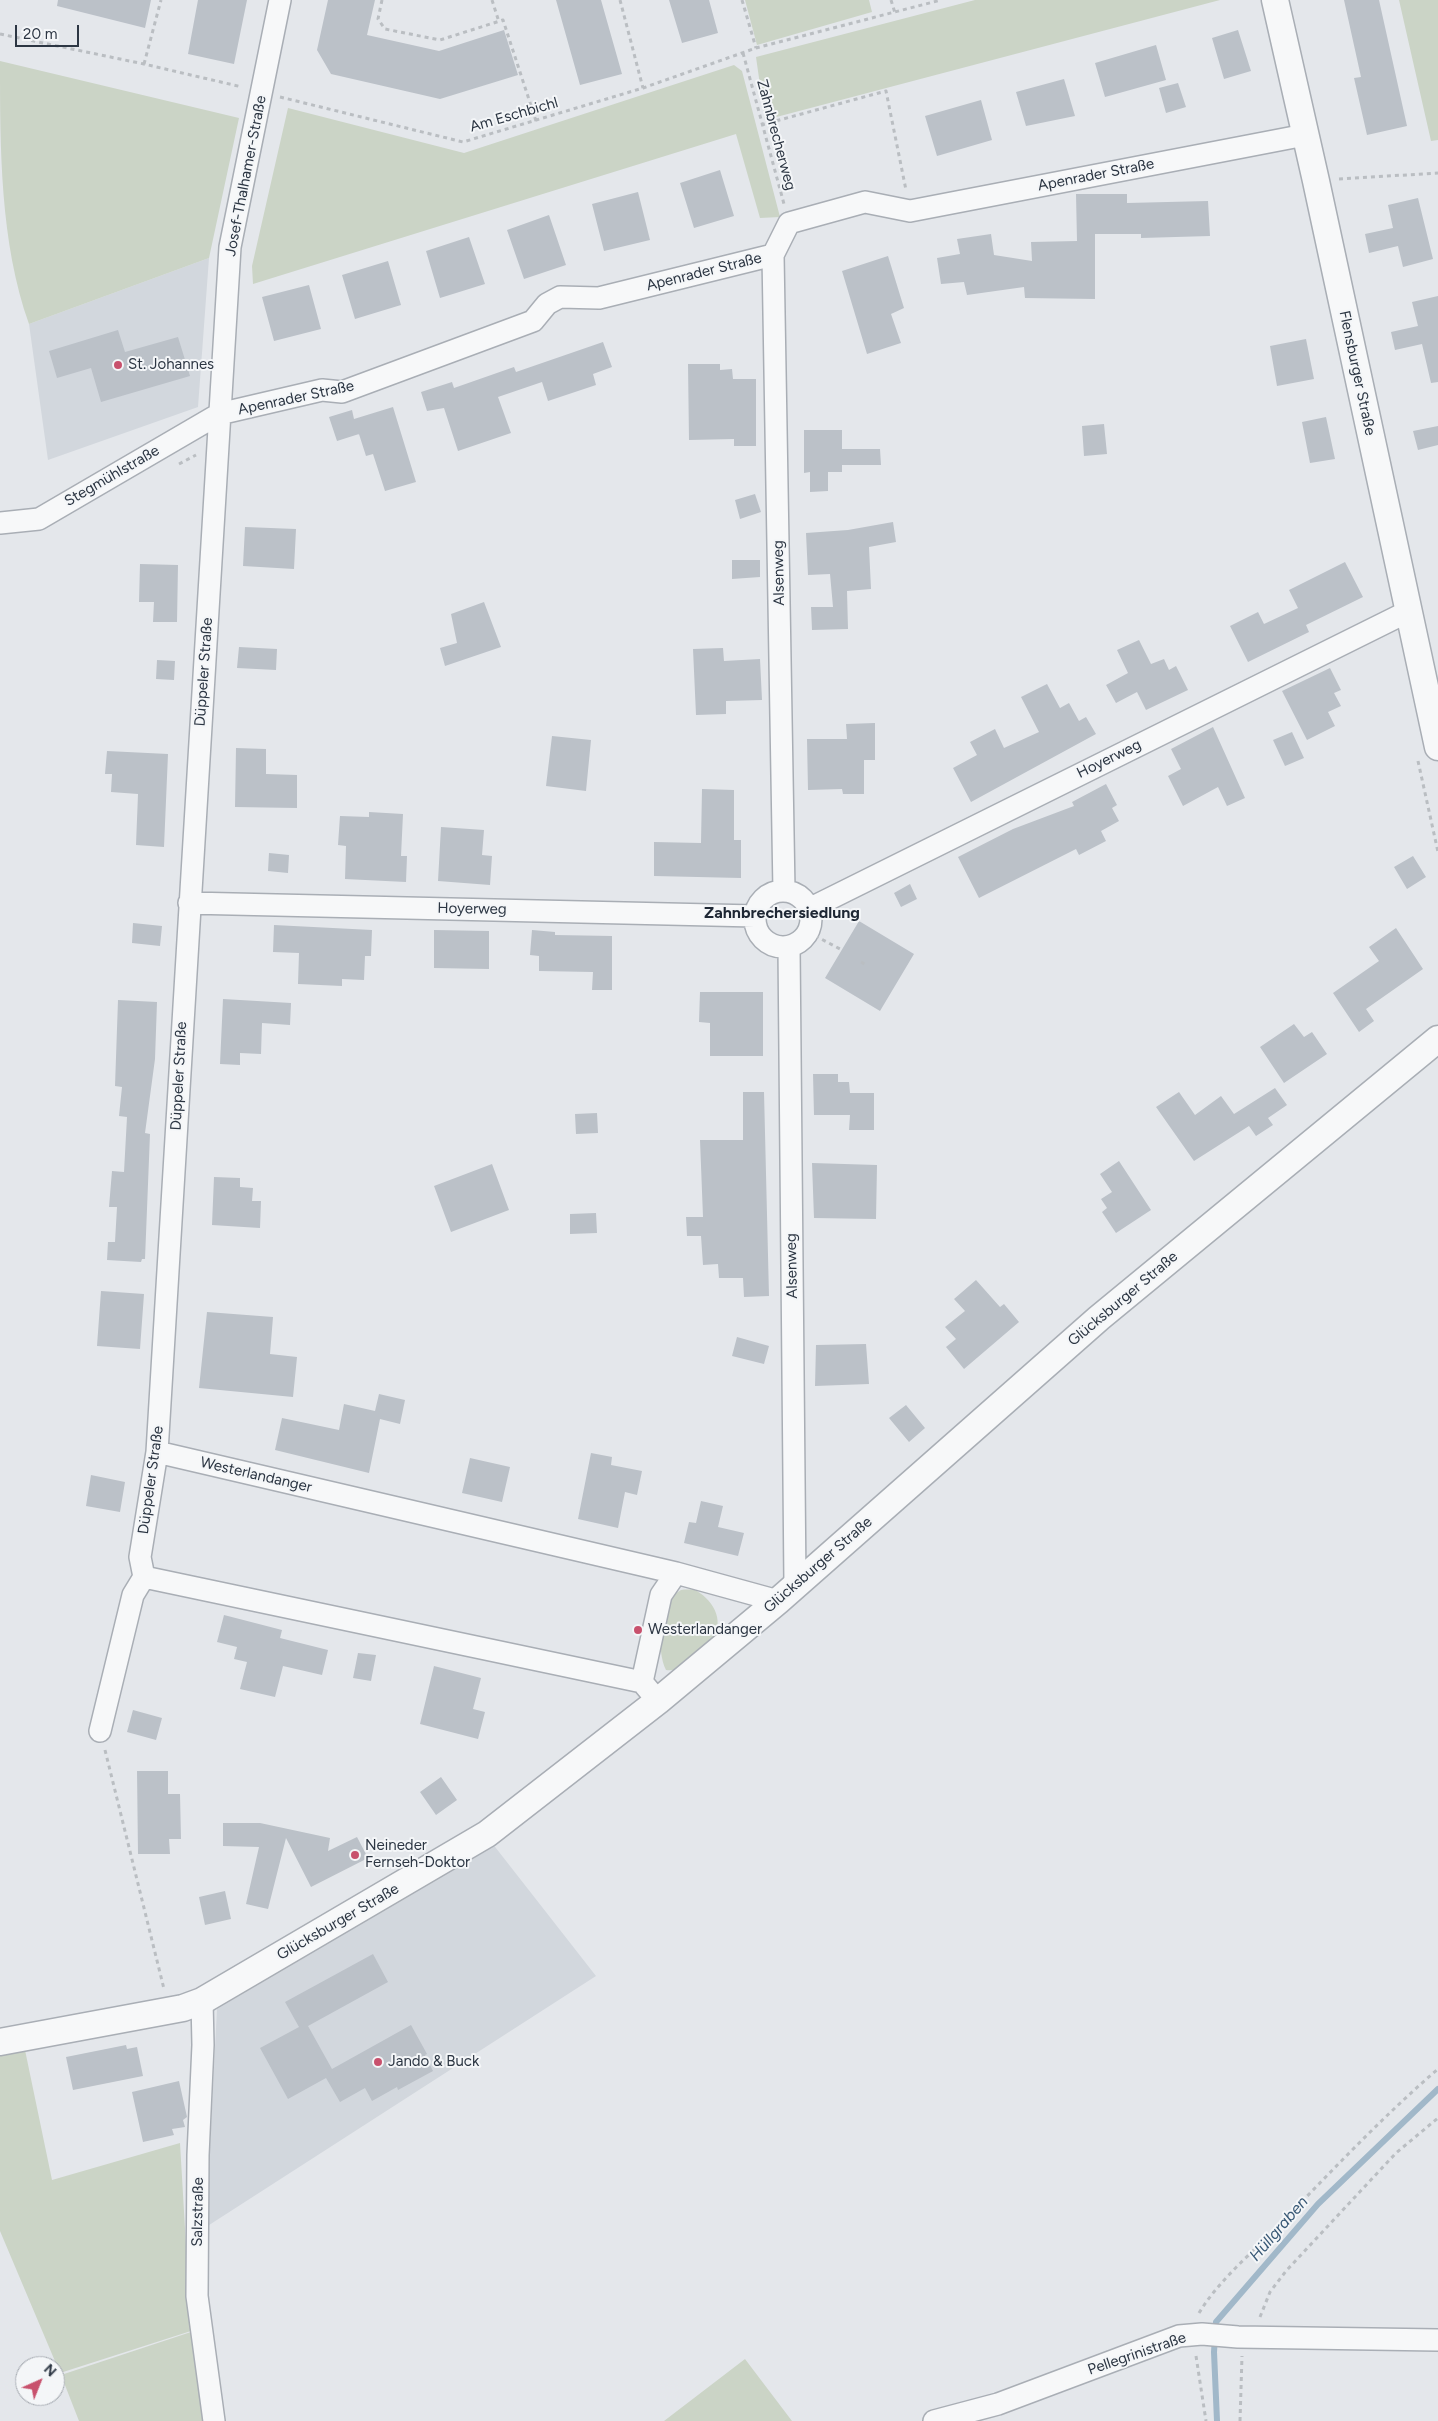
<!DOCTYPE html>
<meta charset="utf-8">
<style>
body{margin:0}
#map{position:relative;width:1438px;height:2421px;overflow:hidden;background:#e4e7eb;font-family:Figtree,sans-serif}
canvas{display:block}
.north{position:absolute;left:15px;top:2356px;width:50px;height:50px;box-sizing:border-box;background:#f4f6f8;border:1px solid #a4a9b0;border-radius:50%;rotate:44deg;font-size:14px;font-weight:700;line-height:20px;text-align:center;color:#2c3643}
.north::after{content:'';display:block;margin:auto;width:18px;height:22px;background:#c8516d;clip-path:polygon(50% 0,100% 100%,50% 72%,0 100%)}
.scale{position:absolute;left:15px;top:25px;width:64px;height:22px;box-sizing:border-box;border:2px solid #2c3643;border-top:0;padding-left:6px;font-size:15px;line-height:18px;white-space:nowrap;color:#2c3643;-webkit-text-stroke:4px #f4f6f8;paint-order:stroke}
</style>
<div id="map">
<canvas width="1438" height="2421"></canvas>
<div class="north">N</div>
<div class="scale">20 m</div>
</div>
<script>
const context = document.querySelector('canvas').getContext('2d');
context.lineJoin = 'round';
function paint(path, color) { context.fillStyle = color; context.fill(path, 'evenodd'); }
function trace(path, color, width, dash) { context.strokeStyle = color; context.lineWidth = width; context.lineCap = dash ? 'butt' : 'round'; context.setLineDash(dash || []); context.stroke(path); }
function label(font, color, halo, rows, align = 'center') {
  context.font = font + ' Figtree,sans-serif'; context.lineWidth = 4; context.setLineDash([]); context.textBaseline = 'middle'; context.strokeStyle = halo; context.fillStyle = color; for (const [text, x, y, turn = 0] of rows) {
    context.save(); context.translate(x, y); context.rotate((+turn || 0) * Math.PI / 180); context.textAlign = isNaN(turn) ? turn : align; if (halo) context.strokeText(text, 0, 0); context.fillText(text, 0, 0); context.restore();
  }
}
const built = new Path2D(`
 M209,258l-11,149 -150,53 -19,-136z
 M492,1843l104,133 -390,251 11,-218z`);
const green = new Path2D(`
 M745,0h124l3,12 -115,33z
 M975,0h245l-455,120 -9,-63z
 M1399,0h39v140l-7,1z
 M0,61l239,57 -30,140 -180,66c-29,-82 -29,-175 -29,-263z
 M734,65l8,6 38,146 -20,1 -24,-84 -483,150 -1,-18 36,-158 176,45z
 M693,1589c19,9 33,31 19,50 -4,6 -11,11 -17,16 -9,8 -17,17 -29,15 -10,-19 -7,-69 15,-80 4,-1 9,0 12,-1z
 M25,2050l27,130 128,-37 11,188 -131,42 -60,-142v-176z
 M194,2331l13,90h-128l-18,-46z
 M745,2359l47,62h-128z`);
const stream = new Path2D(`
 M1217,2421l-3,-69 2,-30 102,-118 120,-115`);
const building = new Path2D(`
 M58,0h93l-6,28 -88,-22z
 M198,0h49l-13,64 -46,-10z
 M328,0h47l-8,35 72,16 65,-21 14,45 -78,24 -109,-25 -14,-24z
 M556,0h45l21,74 -42,11z
 M669,0h40l9,33 -36,10z
 M1344,0h35l28,126 -40,9 -13,-57 7,-1z
 M1238,30l13,41 -27,8 -12,-41z
 M1156,45l10,35 -61,17 -10,-34z
 M1064,79l11,37 -49,10 -10,-34z
 M1178,83l8,24 -20,6 -7,-25z
 M981,100l11,40 -55,16 -12,-40z
 M720,170l14,46 -40,12 -14,-45z
 M638,192l12,48 -46,11 -12,-47z
 M1076,194h51v9l81,-2 2,35 -69,2v-4h-46v65l-70,-1 -1,-11 -57,8 -3,-13 -23,2 -4,-26 23,-4 -3,-15 34,-5 3,21 38,6 -1,-19 46,-1z
 M1418,198l15,61 -30,8 -5,-21 -29,7 -4,-19 28,-6 -5,-23z
 M549,215l17,50 -42,14 -17,-49z
 M469,237l16,47 -45,14 -14,-47z
 M888,256l16,52 -13,6 10,29 -34,11 -25,-83z
 M388,261l13,44 -46,14 -13,-44z
 M309,285l12,44 -47,12 -12,-44z
 M1438,296v86l-7,1 -9,-39 -27,6 -4,-18 27,-6 -6,-24z
 M118,330l7,22 53,-15 12,39 -89,26 -10,-34 -34,10 -8,-27z
 M1306,339l8,40 -37,7 -7,-40z
 M603,342l9,25 -19,7 3,11 -48,16 -6,-19 -44,15 13,36 -53,18 -14,-43 -17,3 -6,-19 31,-10 2,6 60,-21 2,5z
 M688,364h32v6l12,-1 1,10h23v67h-22v-7l-45,1z
 M393,407l23,75 -31,9 -12,-37 -7,2 -8,-25 1,3 -22,7 -8,-24 23,-7 2,9z
 M1326,417l9,42 -25,4 -8,-41z
 M1104,424l3,30 -23,2 -2,-30z
 M1438,426v19l-20,5 -5,-19z
 M804,430h38v19h38l1,16h-39v7h-14v19l-18,1v-20l-6,1z
 M755,494l6,18 -21,7 -5,-19z
 M893,522l3,20 -27,5 2,42 -24,2 1,38 -36,1 -1,-23h22l-3,-33 -22,1 -2,-42 42,-3z
 M245,527l51,2 -2,40 -51,-3z
 M732,560h28v17l-28,2z
 M1345,562l18,35 -57,28 3,7 -61,30 -18,-36 28,-14 6,12 34,-16 -9,-18z
 M140,564l38,1 -1,57h-24l1,-20h-15z
 M484,602l17,45 -56,19 -5,-18 17,-5 -6,-29z
 M1139,640l12,24 13,-5 5,11 7,-4 12,24 -42,20 -9,-18 -21,11 -10,-18 22,-12 -11,-23z
 M239,647l38,2 -1,21 -39,-2z
 M723,648l1,13 36,-2 2,41 -36,1v13l-30,1 -3,-66z
 M157,660l18,1 -1,19 -18,-1z
 M1330,668l11,22 -7,3 7,13 -13,6 7,14 -28,14 -25,-49z
 M1047,684l13,24 9,-5 10,18 7,-4 10,17 -125,68 -18,-34 24,-13 -7,-13 25,-13 9,19 35,-16 -18,-35z
 M875,723v37h-11v34h-21l-1,-5 -34,1 -1,-51h40l-1,-15z
 M1213,727l32,71 -18,8 -9,-19 -35,19 -15,-30 13,-7 -10,-20z
 M1292,732l12,26 -19,8 -12,-26z
 M552,736l39,4 -5,51 -40,-5z
 M236,748l30,1v25l31,1v33l-62,-1z
 M107,751l61,3 -4,93 -28,-2 2,-51 -27,-2 1,-18h-7z
 M1106,784l11,21 -5,3 7,13 -18,10 5,10 -27,14 -3,-6 -97,49 -21,-41 55,-28 61,-23 -2,-4z
 M702,789l32,1v50h7v38l-87,-2v-34l47,1z
 M369,812l34,2 -2,42h6l-1,26 -61,-3 1,-33 -8,-1 2,-29 29,1z
 M441,827l43,3 -2,25 10,1 -2,29 -52,-4z
 M269,853l20,2 -1,18 -20,-2z
 M1413,856l13,21 -19,12 -13,-22z
 M910,884l7,15 -16,8 -7,-14z
 M859,921l55,33 -34,57 -55,-33z
 M133,923l29,3 -2,20 -28,-3z
 M274,925l98,5 -1,26h-6l-1,24 -22,-1v7l-44,-2 1,-31 -26,-1z
 M1396,928l27,41 -57,40 8,12 -15,11 -26,-39 46,-32 -10,-14z
 M434,930l55,1v38l-55,-1z
 M532,930l23,2v3l57,1v54h-20l1,-18 -54,-1v-15l-9,-1z
 M700,992h63v64h-53v-33l-11,-1z
 M223,999l68,4 -1,22 -28,-2 -1,31 -21,-1v12l-20,-1z
 M118,1000l39,2 -2,57 -10,74 5,1 -5,125h-3l-1,3 -34,-2 1,-18h7l2,-35h-8l3,-36 12,1 3,-55 -8,-1 3,-29 -7,-1z
 M1294,1024l10,13 8,-5 15,22 -43,29 -24,-36z
 M813,1074h25v8h11l1,11h24v37h-25l1,-15h-36z
 M1275,1088l12,17 -19,13 5,7 -17,11 -7,-10 -55,35 -38,-54 23,-15 16,23 26,-19 13,18z
 M743,1092h21l5,204 -25,1 -1,-19h-24l-1,-14 -15,1 -2,-29h-14l-1,-19h17l-3,-77h43z
 M597,1113l1,20 -22,1 -1,-20z
 M1119,1161l32,49 -35,23 -14,-21 5,-4 -6,-9 11,-7 -12,-18z
 M812,1163l65,2 -1,54 -62,-1z
 M492,1164l17,46 -58,22 -17,-46z
 M214,1177l26,1v9l13,1 -1,13h9l-1,27 -48,-3z
 M596,1213l1,20 -27,1v-20z
 M976,1280l24,27 4,-3 15,18 -55,47 -18,-22 10,-8 -11,-12 20,-16 -11,-12z
 M101,1291l43,3 -4,55 -43,-3z
 M207,1312l66,5 -3,37 27,3 -4,40 -94,-9z
 M737,1337l32,9 -5,18 -32,-8z
 M866,1344l3,40 -54,2 1,-41z
 M379,1394l26,6 -5,24 -20,-5 -11,54 -94,-23 7,-32 57,12 5,-26 31,7z
 M906,1405l19,23 -16,14 -20,-24z
 M591,1453l21,4 -1,8 31,6 -5,24 -12,-3 -7,36 -40,-9z
 M470,1458l40,9 -8,35 -40,-9z
 M91,1475l34,7 -5,30 -34,-6z
 M701,1501l22,5 -5,21 26,6 -6,23 -54,-13 5,-21 7,1z
 M224,1615l58,15 -2,8 48,12 -6,25 -39,-9 -8,31 -35,-8 7,-27 -13,-3 3,-12 -20,-5z
 M358,1653l18,2 -5,26 -18,-3z
 M434,1666l47,12 -8,31 12,3 -7,27 -58,-15z
 M133,1710l29,8 -6,22 -29,-8z
 M137,1771h31v23h12l1,45h-12l1,15h-32z
 M441,1777l16,23 -21,15 -16,-23z
 M223,1823h37l70,15 -2,13 29,-14 11,21 -57,29 -25,-49 -18,71 -22,-5 13,-57 -36,-1z
 M225,1891l6,28 -26,6 -6,-28z
 M373,1954l15,28 -80,44 24,43 79,-44 16,29 -2,1 8,16 -35,19 -1,-3 -25,14 -7,-13 -25,14 -14,-24 -38,21 -28,-51 39,-21 -14,-25z
 M126,2045l1,4 10,-2 6,29 -70,14 -7,-33z
 M179,2081l8,36 -4,3 2,7 -13,2 2,6 -31,7 -11,-50z`);
const path = new Path2D(`
 M382,0l-4,19 7,10 55,11 63,-20 33,101
 M492,0l7,22
 M620,0l23,88
 M742,0l14,48
 M891,0l4,13
 M0,34l144,30 98,23
 M743,53l41,151
 M144,64l17,-64
 M280,97l183,45 180,-54 113,-40 185,-48
 M761,125l125,-34 20,99
 M1339,179l99,-6
 M179,464l17,-9
 M1418,761l20,91
 M808,932l34,18
 M861,962l5,3
 M105,1750l59,239
 M1199,2313c20,-33 53,-60 79,-87 52,-53 103,-108 160,-157
 M1260,2317l10,-25 16,-21 110,-118 42,-35
 M1196,2356l10,65
 M1240,2421l2,-65`);
const minor = new Path2D(`
 M773,255l11,636
 M0,523l39,-4 180,-105 103,-24 20,2 191,-71 14,-17 13,-7 39,1 174,-43 16,-32 76,-21 45,9 395,-76
 M755 919a28 28 0 1 1 56 0a28 28 0 1 1-56 0Z
 M189,903l566,13
 M809,909l600,-298
 M789,947l6,638
 M157,1452l519,121 102,28
 M144,1577l498,105 16,19
 M642,1682l19,-87 15,-22
 M100,1731l33,-136 11,-18 -4,-20 17,-105 73,-1205 50,-247
 M202,2001l1,44 -5,110 -1,141 17,125
 M934,2421l64,-17 181,-68 23,-2 36,3 200,3`);
const tertiary = new Path2D(`
 M1275,0l41,181 122,566
 M0,2042l183,-34 19,-7 285,-167 171,-133 120,-100 321,-283 339,-279`);
const markers = [
 [118,365,5,"#c8516d"],
 [638,1630,5,"#c8516d"],
 [355,1855,5,"#c8516d"],
 [378,2062,5,"#c8516d"]
];
const streetNames = [
 ["Am Eschbichl",514,115,-16],
 ["Zahnbrecherweg",776,135,75],
 ["Apenrader Straße",1096,175,-11],
 ["Josef-Thalhamer-Straße",246,176,-79],
 ["Apenrader Straße",704,272,-14],
 ["Flensburger Straße",1357,373,78],
 ["Apenrader Straße",296,398,-12],
 ["Stegmühlstraße",112,476,-30],
 ["Alsenweg",779,573,-91],
 ["Düppeler Straße",204,672,-86],
 ["Hoyerweg",1109,759,-26],
 ["Hoyerweg",472,909,1],
 ["Düppeler Straße",179,1076,-87],
 ["Alsenweg",792,1266,-91],
 ["Glücksburger Straße",1123,1299,-40],
 ["Westerlandanger",256,1475,13],
 ["Düppeler Straße",151,1480,-82],
 ["Glücksburger Straße",818,1565,-41],
 ["Glücksburger Straße",338,1922,-30],
 ["Salzstraße",198,2212,-89],
 ["Pellegrinistraße",1137,2354,-19]
];
const poiNames = [
 ["St. Johannes",128,365],
 ["Westerlandanger",648,1630],
 ["Neineder",365,1846],
 ["Fernseh-Doktor",365,1863],
 ["Jando & Buck",388,2062]
];
const neighbourhoodNames = [
 ["Zahnbrechersiedlung",782,913]
];
const waterNames = [
 ["Hüllgraben",1279,2229,-49]
];
paint(built, '#d2d7dd');
paint(green, '#cbd4c6');
trace(stream, '#a1b8c9', 6);
paint(building, '#bbc1c8');
trace(minor, '#a9aeb5', 24);
trace(tertiary, '#a9aeb5', 29);
trace(path, '#babec2', 3, [4, 4]);
trace(minor, '#f7f8f9', 21);
trace(tertiary, '#f7f8f9', 26);
for (const [x, y, r, color] of markers) { const dot = new Path2D(); dot.arc(x, y, r, 0, 2 * Math.PI); context.fillStyle = color; context.fill(dot); trace(dot, '#f4f6f8', 2); }
label('15px', '#2c3643', '#f4f6f8', streetNames);
label('15px', '#2c3643', '#f4f6f8', poiNames, 'left');
label('bold 16px', '#1e2734', '#f4f6f8', neighbourhoodNames);
label('italic 16px', '#385875', '#f4f6f8', waterNames);
</script>
